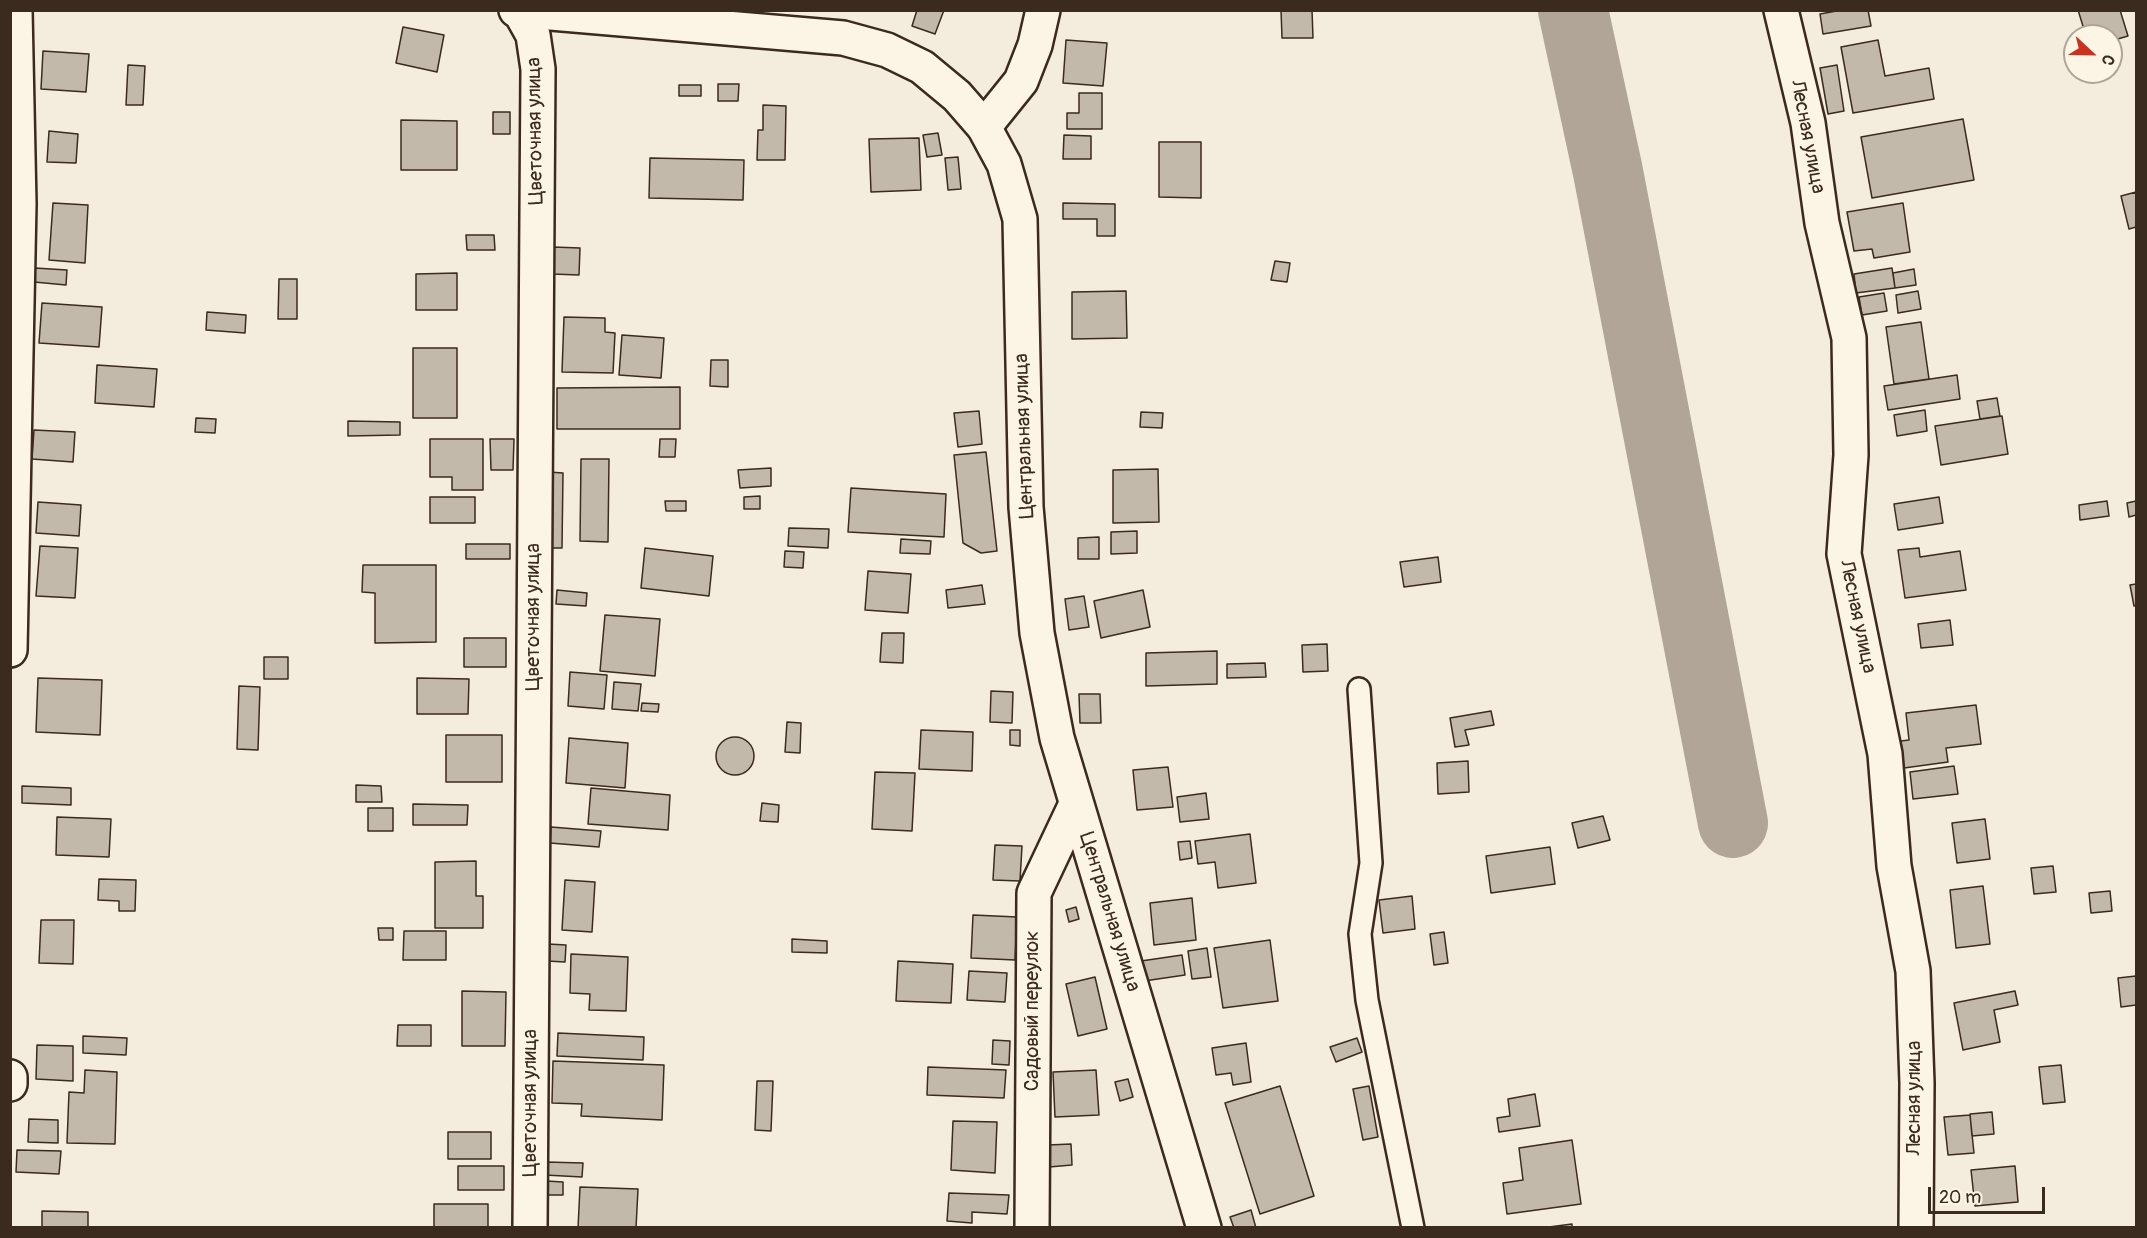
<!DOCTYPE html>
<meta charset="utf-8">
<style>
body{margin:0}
#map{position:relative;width:2147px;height:1238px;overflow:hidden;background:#f4eddd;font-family:Pangolin,sans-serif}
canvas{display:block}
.frame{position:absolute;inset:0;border:12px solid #3b2a1e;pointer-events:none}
.north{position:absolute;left:2063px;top:24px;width:60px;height:60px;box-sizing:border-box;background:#fcf5e5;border:2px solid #afa495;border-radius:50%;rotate:112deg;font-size:16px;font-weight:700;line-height:24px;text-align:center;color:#3b2a1e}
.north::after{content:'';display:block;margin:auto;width:21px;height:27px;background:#c8321e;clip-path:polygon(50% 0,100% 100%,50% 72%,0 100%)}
.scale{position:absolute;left:1928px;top:1187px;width:117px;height:27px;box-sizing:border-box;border:3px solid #3b2a1e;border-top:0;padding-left:8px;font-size:18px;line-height:21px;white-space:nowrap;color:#3b2a1e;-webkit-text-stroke:4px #fcf5e5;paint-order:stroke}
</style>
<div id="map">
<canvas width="2147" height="1238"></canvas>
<div class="frame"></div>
<div class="north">С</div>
<div class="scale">20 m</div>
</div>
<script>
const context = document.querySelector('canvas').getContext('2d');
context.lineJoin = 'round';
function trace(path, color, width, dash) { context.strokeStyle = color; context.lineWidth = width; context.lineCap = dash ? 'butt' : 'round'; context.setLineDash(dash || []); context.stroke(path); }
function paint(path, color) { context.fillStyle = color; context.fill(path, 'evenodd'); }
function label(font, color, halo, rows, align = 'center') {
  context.font = font + ' Pangolin,sans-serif'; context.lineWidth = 4.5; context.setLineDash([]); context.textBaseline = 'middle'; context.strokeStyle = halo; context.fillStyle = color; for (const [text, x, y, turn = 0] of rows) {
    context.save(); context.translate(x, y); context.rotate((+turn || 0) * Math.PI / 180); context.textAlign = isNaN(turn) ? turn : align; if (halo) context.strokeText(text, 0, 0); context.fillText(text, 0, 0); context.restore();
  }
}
const river = new Path2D(`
 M1573,10l35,162 125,651`);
const building = new Path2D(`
 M917,10h27l-9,24 -23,-8z
 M1281,10h31l1,28h-31z
 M1842,10h26l3,16 -48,8 -3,-20z
 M2078,10h42l8,26 -17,5v-5h-25z
 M403,27l41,8 -7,37 -41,-9z
 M1066,40l41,3 -4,43 -40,-3z
 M1878,40l7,36 44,-8 5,31 -81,14 -12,-66z
 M43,51l46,3 -3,38 -45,-3z
 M128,65l17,1 -2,39h-17z
 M1837,65l7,46 -16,3 -8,-46z
 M718,84h21l-1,17h-20z
 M679,85h22v11h-22z
 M1079,93h23v36h-35v-16h12z
 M763,105l23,1 -1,54h-28l1,-30h5z
 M493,112h17v22h-17z
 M1963,119l11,61 -102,18 -11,-61z
 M401,120l56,1v49h-56z
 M49,131l29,3 -2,29 -29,-1z
 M938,133l4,22 -15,2 -4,-22z
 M1064,135l27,1v23h-28z
 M919,138l2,52 -50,2 -2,-53z
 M1159,142h42v56l-42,-1z
 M958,157l3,32 -13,1 -3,-32z
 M650,158l94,2 -1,40 -94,-2z
 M2136,192v35l-7,2 -8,-33z
 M53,203l35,2 -3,58 -36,-3z
 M1063,203l52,1v32h-18v-17h-34z
 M1903,203l7,49 -36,6 -2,-9 -18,2 -7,-39z
 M466,235h28l1,15h-28z
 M553,247l27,1 -1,27 -27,-1z
 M1275,261l15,2 -3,19 -16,-2z
 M35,268l32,2 -1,15 -32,-3z
 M1892,268l3,20 -39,5 -2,-19z
 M1914,269l2,16 -21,3 -2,-15z
 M457,273v37h-41v-36z
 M279,279h18v40h-19z
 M1126,291l1,47 -55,1v-47z
 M1918,291l3,18 -23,4 -2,-18z
 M1884,293l3,18 -25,4 -3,-18z
 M42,303l60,4 -3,40 -60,-4z
 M207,312l39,3 -1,18 -39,-3z
 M564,317l41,1v14l10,1 -2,40 -51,-1z
 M1921,322l8,57 -35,5 -8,-57z
 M622,335l42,3 -3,40 -42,-3z
 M413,348h44v70h-44z
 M711,360h17v27l-18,-1z
 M97,365l60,4 -3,38 -59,-4z
 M1957,375l3,24 -72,11 -4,-24z
 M680,387v42h-123v-41z
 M1997,398l3,18 -20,3 -3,-18z
 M1925,410l2,21 -30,5 -3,-21z
 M979,411l3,33 -24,3 -4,-34z
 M1141,412l22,1 -1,15 -22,-1z
 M2002,416l6,38 -67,11 -6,-39z
 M196,418l20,1 -1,14 -20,-1z
 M348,421l52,1v13l-52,1z
 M34,430l41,2 -2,30 -41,-3z
 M430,439h53v51h-31v-13h-22z
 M490,439h24l-1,31h-22z
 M660,439h16l-1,18h-16z
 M986,452l11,99 -16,2 -18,-10 -9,-88z
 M581,459h28l-1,83 -28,-1z
 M771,468v18l-31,2 -2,-18z
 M1158,469l1,53 -46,1v-53z
 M549,472l14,1 -1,75h-14z
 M851,488l95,6 -2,43 -96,-5z
 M760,496v13h-16v-12z
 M430,497h45v26h-45z
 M1939,497l4,26 -45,7 -4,-26z
 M665,501h21v10h-20z
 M2107,501l2,15 -29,4 -1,-15z
 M2136,501v14l-7,2 -2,-14z
 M38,502l43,3 -2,31 -43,-3z
 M789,528l40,1 -1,19 -40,-2z
 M1137,531v22l-26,1v-22z
 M1099,537v22h-21v-21z
 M901,539l30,2 -1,13 -30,-1z
 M466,544h44v15h-44z
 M40,546l38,2 -3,50 -39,-2z
 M645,548l68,8 -4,40 -68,-8z
 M1919,548l1,9 40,-6 6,39 -61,8 -7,-48z
 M785,551l19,1 -1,16 -19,-1z
 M1438,557l3,25 -37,5 -4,-25z
 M363,565h73v77l-61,1v-50l-13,-1z
 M868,571l43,3 -3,39 -43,-3z
 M2136,584v22h-2l-4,-21z
 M982,585l3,19 -37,4 -2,-18z
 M557,590l30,3 -1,13 -30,-2z
 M1143,590l7,37 -49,11 -7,-37z
 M1084,596l5,31 -20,3 -4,-31z
 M605,615l55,4 -5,57 -55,-5z
 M1950,620l3,25 -32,3 -3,-24z
 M882,633h22l-1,30 -23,-1z
 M464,638h42v29h-42z
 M1327,644l1,27 -25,1 -1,-27z
 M1217,651v33l-71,2v-33z
 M264,657h24v22h-24z
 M1265,663l1,14 -39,1v-14z
 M570,672l37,3 -3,34 -36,-3z
 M38,678l64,2 -2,55 -64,-3z
 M417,678l52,1 -1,35h-51z
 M614,682l27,2 -3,27 -26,-2z
 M239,686l21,1 -2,63 -21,-1z
 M991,691l22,1 -1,31 -22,-1z
 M1079,694h21l1,29h-21z
 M642,703l17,1 -1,8 -17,-1z
 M1976,705l5,39 -35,4 2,14 -44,6 -3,-27 8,-1 -3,-27z
 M1491,711l3,14 -29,5 4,15 -14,2 -5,-29z
 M787,722l14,1 -1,30 -15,-1z
 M921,730l52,2 -1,39 -53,-2z
 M1010,730h10v16l-10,-1z
 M446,735h56v47h-56z
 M716 756a19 19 0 1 1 38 0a19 19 0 1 1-38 0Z
 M569,738l59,5 -3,45 -59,-5z
 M1468,761l1,31 -31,2 -1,-31z
 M1954,766l4,28 -45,5 -3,-27z
 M1168,767l5,40 -36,3 -4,-40z
 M875,772l40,1 -3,58 -40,-2z
 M356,785l25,1 1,16h-26z
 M22,786l49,2v17l-49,-2z
 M591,788l79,7 -2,35 -80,-6z
 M1206,793l3,26 -29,3 -3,-25z
 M762,803l17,2 -1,17 -18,-1z
 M413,804l55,1 -1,20h-54z
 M368,808h25v23h-25z
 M1603,816l7,24 -32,8 -6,-25z
 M57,817l54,2 -2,38 -53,-2z
 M1985,819l5,40 -33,4 -5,-40z
 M551,827l50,4 -2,16 -49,-4z
 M1250,834l6,49 -38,5 -3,-26 -17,2 -3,-23z
 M1190,841l2,17 -12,2 -2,-18z
 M995,845l27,1 -2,35 -27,-1z
 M1550,847l5,37 -64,9 -5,-37z
 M476,861v35h7v32h-48v-66z
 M2053,866l3,26 -22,2 -3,-26z
 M99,879l37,1 -1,31h-16v-10l-21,-1z
 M565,880l30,2 -3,50 -30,-2z
 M1983,886l7,58 -34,4 -6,-58z
 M2110,891l2,20 -21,2 -2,-20z
 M1412,896l3,33 -32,4 -4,-33z
 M1192,898l4,42 -42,5 -4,-42z
 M1076,907l3,12 -10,3 -3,-12z
 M973,915l44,2 -2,43 -44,-2z
 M41,920h33l-1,44 -34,-1z
 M378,928h15v12h-14z
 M404,931h42v29h-43z
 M1444,932l4,31 -14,2 -4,-31z
 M792,939l35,2v12l-35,-1z
 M1270,940l8,61 -55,7 -9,-60z
 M548,944l18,1 -1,17 -18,-1z
 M1207,948l4,29 -19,2 -4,-28z
 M571,954l57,3 -2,54 -37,-1 1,-16 -20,-1z
 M1182,955l3,20 -41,6 -3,-20z
 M898,961l55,3 -2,39 -55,-2z
 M969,971l38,2 -2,29 -38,-2z
 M2136,976v29l-15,2 -3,-29z
 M1095,977l12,52 -29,7 -12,-52z
 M462,991l44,1 -1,54h-43z
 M2015,991l3,14 -24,5 6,32 -37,8 -9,-47z
 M398,1025h33v21h-34z
 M558,1033l86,4 -1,23 -86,-4z
 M83,1036l44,2 -1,17 -43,-2z
 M1357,1038l5,14 -26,10 -6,-15z
 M993,1040l17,1 -1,24 -17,-1z
 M1246,1043l5,39 -18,3 -2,-12 -15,2 -4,-27z
 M37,1045l36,1v35l-37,-2z
 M553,1061l111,4 -2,55 -81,-4 1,-12 -30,-1z
 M2061,1065l4,37 -22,2 -4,-37z
 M928,1067l78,3 -2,28 -77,-3z
 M85,1070l32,2 -2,72 -48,-1 2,-51 15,1z
 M1096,1070l3,45 -44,2 -2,-45z
 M1128,1079l5,18 -13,4 -5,-19z
 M757,1081h16l-2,50 -16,-1z
 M1280,1086l34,110 -54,18 -35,-111z
 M1369,1086l9,51 -15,3 -10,-51z
 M1535,1094l5,32 -41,6 -2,-14 13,-2 -2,-17z
 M1992,1112l2,22 -22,2 -2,-22z
 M1970,1115l4,38 -26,2 -4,-38z
 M29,1119l29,1v23l-30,-1z
 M953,1121l44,1 -2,51 -44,-3z
 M448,1132h43v27h-43z
 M1572,1140l9,64 -74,10 -4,-31 20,-3 -4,-32z
 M1071,1144l1,21 -23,2 -1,-22z
 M17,1150l44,1 -2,23 -43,-2z
 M546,1162l37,1 -1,14 -37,-2z
 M458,1166h46v24h-46z
 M2015,1166l3,36 -43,4 -4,-36z
 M546,1181l17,1v13h-17z
 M580,1187l58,2 -2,39h-58z
 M949,1193l60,2 -2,19 -35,-2v11l-25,-2z
 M434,1204h54v24h-54z
 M1251,1210l5,18h-22l-4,-11z
 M42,1211l46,1v16h-46z
 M1572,1224v4h-23v-1z`);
const service = new Path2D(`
 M1359,689l12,174 -11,71 7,66 46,228`);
const minor = new Path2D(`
 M519,10l14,25 5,34 -8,1159
 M1781,10l27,113 14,100 27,115 2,117 -7,99 41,200 9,112 19,105 4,112 -1,145
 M984,127l37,-46 14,-36 8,-35
 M10,650l9,-446 -4,-194
 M10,1077v7
 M1032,1228l2,-335 42,-89`);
const tertiary = new Path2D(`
 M516,10l327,28 44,12 35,17 35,29 27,31 20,37 16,55 6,288 11,126 20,105 147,490`);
const streetNames = [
 ["Цветочная улица",536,131,-91],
 ["Лесная улица",1807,137,79],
 ["Центральная улица",1025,436,-92],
 ["Цветочная улица",534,617,-90],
 ["Лесная улица",1857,617,78],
 ["Центральная улица",1109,912,73],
 ["Садовый переулок",1033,1011,-90],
 ["Лесная улица",1915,1098,-90],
 ["Цветочная улица",531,1103,-90]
];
trace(river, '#b0a596', 70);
paint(building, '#c3b9aa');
trace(building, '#3b2a1e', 1.5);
trace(service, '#3b2a1e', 26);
trace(minor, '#3b2a1e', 38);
trace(tertiary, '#3b2a1e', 38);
trace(service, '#fcf5e5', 21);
trace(minor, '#fcf5e5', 33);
trace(tertiary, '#fcf5e5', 33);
label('20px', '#3b2a1e', '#fcf5e5', streetNames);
</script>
